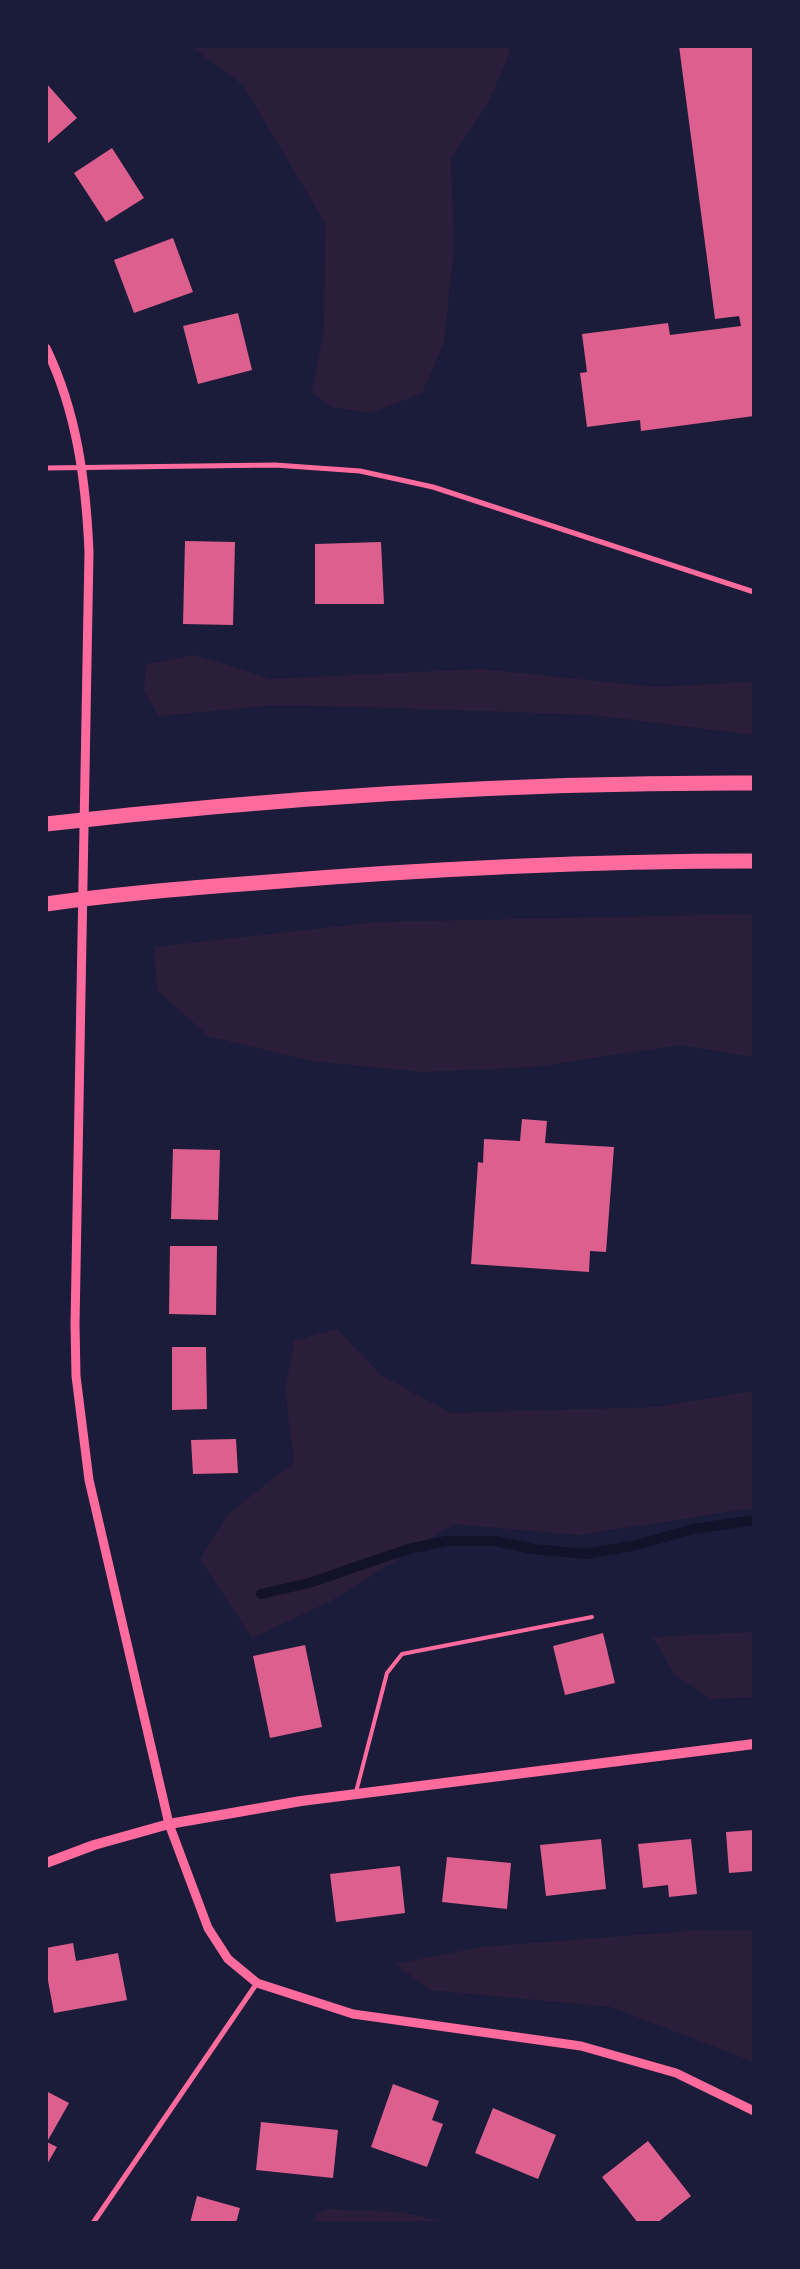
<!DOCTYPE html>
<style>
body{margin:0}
#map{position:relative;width:800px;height:2269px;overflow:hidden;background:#1b1b3a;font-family:Barlow,sans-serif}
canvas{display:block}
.frame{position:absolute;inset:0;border:48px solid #1b1b3a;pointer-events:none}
</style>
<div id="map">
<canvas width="800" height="2269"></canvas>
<div class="frame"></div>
</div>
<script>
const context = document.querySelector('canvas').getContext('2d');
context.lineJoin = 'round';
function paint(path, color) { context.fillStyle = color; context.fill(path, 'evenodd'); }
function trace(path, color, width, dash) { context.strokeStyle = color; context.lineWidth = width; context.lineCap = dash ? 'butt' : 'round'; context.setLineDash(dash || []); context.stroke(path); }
const green = new Path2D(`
 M190,46h320l-2,12 -21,47 -36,53 3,91 -10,94 -22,50 -51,20 -40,-6 -19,-15 12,-63 1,-106 -82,-138z
 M195,655l76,24 210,-10 174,18 99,-5v53l-162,-20 -195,-7 -121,-3 -117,11 -15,-25 2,-27z
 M754,914v143l-75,-12 -145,22 -111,5 -112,-11 -103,-25 -51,-46 -3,-43 223,-25z
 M337,1329l44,46 70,38 204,-6 99,-16v117l-175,27 -125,-11 -123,77 -79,37 -52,-79 28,-45 66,-52 -9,-71 9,-50z
 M754,1632v65l-43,2 -37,-25 -21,-37z
 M702,1930h52v132l-143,-55 -181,-17 -35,-26 86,-17z
 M324,2209l78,3 47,11h-141z`);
const stream = new Path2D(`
 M261,1594l48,-11 99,-34 39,-8h49l37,8 53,5 46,-8 62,-17 60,-9`);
const building = new Path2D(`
 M679,46h75v370l-113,15 -1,-11 -53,7 -7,-54 7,-1 -5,-38 86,-11 2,12 71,-9 -2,-10 -24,3z
 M46,83l31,35 -31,27z
 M112,148l32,50 -38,24 -32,-49z
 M173,238l20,54 -59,21 -20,-53z
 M238,313l14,57 -54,14 -15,-58z
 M185,541l50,1 -2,83 -50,-1z
 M381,542l3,62h-69v-60z
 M522,1119l25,2 -2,22 69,4 -8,105 -16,-1 -1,21 -118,-8 7,-102 5,1 1,-24 36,2z
 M173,1149l47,1 -2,70 -47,-1z
 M170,1246h47l-1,69 -47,-1z
 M172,1347h34l1,62 -35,1z
 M236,1439l2,34 -45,1 -2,-34z
 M603,1633l12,50 -50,12 -12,-49z
 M305,1645l17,82 -52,11 -17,-82z
 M754,1830v41l-25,2 -3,-41z
 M601,1839l5,50 -60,7 -6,-51z
 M691,1839l6,55 -28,3 -1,-12 -25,3 -5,-44z
 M447,1857l64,6 -4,46 -65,-7z
 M400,1866l5,47 -69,9 -6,-48z
 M73,1943l3,18 42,-8 9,47 -73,13 -8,-43v-22z
 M393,2084l46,17 -7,19 11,4 -16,43 -56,-20z
 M46,2091l23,12 -22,39 10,5 -11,19z
 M493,2108l63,27 -18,44 -63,-26z
 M261,2122l77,8 -5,48 -77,-8z
 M648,2141l43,55 -34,27h-19l-36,-46z
 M197,2196l43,12 -4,15h-46z`);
const service = new Path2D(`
 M356,1792l31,-119 15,-19 190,-37`);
const minor = new Path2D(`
 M46,468l229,-3 85,6 73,16 321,105
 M93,2223l164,-240`);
const tertiary = new Path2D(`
 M46,348c31,64 40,134 43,204l-14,772 1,52 13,104 80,344 39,104 20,31 29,24 96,31 228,32 95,27 78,38`);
const secondary = new Path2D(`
 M46,1863l48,-18 75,-21 132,-23 453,-57`);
const motorway = new Path2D(`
 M46,824c235,-27 472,-42 708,-41
 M46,904c70,-10 140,-16 210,-21 166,-14 332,-22 498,-22`);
paint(green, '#2a1e3b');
trace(stream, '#12122b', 10);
paint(building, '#dd5f8e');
trace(service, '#ff6b9d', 4);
trace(minor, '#ff6b9d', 5);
trace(tertiary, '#ff6b9d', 9);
trace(secondary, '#ff6b9d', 10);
trace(motorway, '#ff6b9d', 15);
</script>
